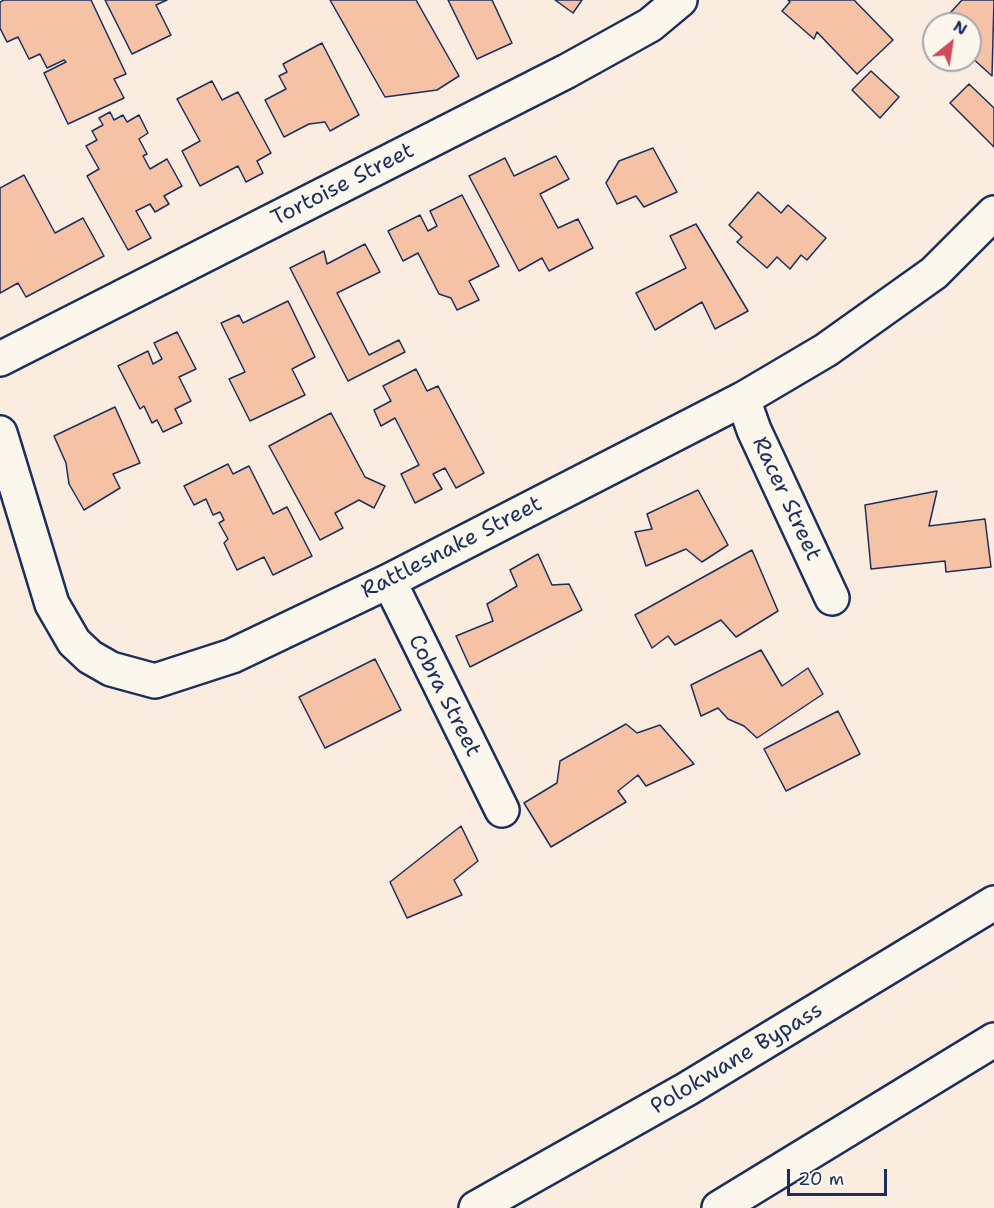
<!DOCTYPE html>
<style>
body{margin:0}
#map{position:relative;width:994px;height:1208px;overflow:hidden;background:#faecde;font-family:"Shantell Sans",sans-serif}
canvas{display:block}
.north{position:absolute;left:922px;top:12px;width:60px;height:60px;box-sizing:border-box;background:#fbf7ec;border:2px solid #a1a7b3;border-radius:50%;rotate:30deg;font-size:16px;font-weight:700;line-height:24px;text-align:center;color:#1b2f5e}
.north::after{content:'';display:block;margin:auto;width:21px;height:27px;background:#d1495b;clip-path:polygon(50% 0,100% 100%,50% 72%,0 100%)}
.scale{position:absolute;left:787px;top:1169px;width:100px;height:27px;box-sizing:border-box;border:3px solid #1b2f5e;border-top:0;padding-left:8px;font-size:18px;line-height:21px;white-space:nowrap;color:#1b2f5e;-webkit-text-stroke:4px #fbf7ec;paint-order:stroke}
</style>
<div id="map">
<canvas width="994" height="1208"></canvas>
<div class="north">N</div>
<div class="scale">20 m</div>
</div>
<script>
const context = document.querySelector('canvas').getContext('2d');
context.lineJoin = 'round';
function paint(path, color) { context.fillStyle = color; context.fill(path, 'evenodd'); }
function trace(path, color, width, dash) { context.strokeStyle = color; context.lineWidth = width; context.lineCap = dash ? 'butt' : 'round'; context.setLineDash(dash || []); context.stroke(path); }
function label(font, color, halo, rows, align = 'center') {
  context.font = font + ' "Shantell Sans",sans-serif'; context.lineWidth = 4.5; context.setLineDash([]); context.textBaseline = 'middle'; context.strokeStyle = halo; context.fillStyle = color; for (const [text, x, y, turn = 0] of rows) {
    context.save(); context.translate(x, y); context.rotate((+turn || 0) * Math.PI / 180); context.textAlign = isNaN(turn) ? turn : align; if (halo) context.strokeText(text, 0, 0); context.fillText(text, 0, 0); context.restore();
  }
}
const building = new Path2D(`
 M4,0h87l35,74 -12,5 10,19 -56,26 -24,-51 22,-11 -2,-2 -17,8 -7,-14 -11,5 -11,-22 -11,5 -7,-14v-26z
 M105,0h62l-11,5 15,30 -39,19z
 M330,0h86l43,76 -22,14 -52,7z
 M448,0h44l20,43 -35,16z
 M555,0h27l-9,13z
 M788,0h66l39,40 -36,34 -40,-42 -3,7 -32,-28 8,-9z
 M962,0h32l-2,76 -22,-20v-32h-30z
 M322,43l37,72 -29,16 -5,-9 -16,2 -25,13 -19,-37 21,-11 -7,-13 8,-4 -4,-8z
 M871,71l28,26 -19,21 -28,-28z
 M212,81l10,19 16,-8 33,61 -14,8 6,12 -17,9 -8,-16 -38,20 -18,-35 18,-10 -23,-42z
 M969,84l25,24v39l-44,-44z
 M110,112l4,8 9,-5 4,7 12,-7 9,18 -9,6 8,15 -4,2 7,13 17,-10 15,27 -18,10 5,8 -14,8 -5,-8 -14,7 15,27 -23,12 -41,-74 12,-7 -13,-23 11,-6 -5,-9 11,-6 -4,-7z
 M653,148l24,44 -33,15 -8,-11 -19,8 -11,-21 13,-22z
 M556,156l13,23 -29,15 18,34 20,-9 15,29 -44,23 -7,-13 -23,13 -50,-95 36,-18 9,18z
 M24,175l31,58 28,-15 21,38 -78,41 -8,-14 -18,10v-105z
 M758,192l23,21 7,-8 38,33 -19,22 -6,-5 -11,14 -13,-12 -10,11 -30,-26 5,-5 -13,-12z
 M462,195l37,71 -30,15 10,19 -22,10 -6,-12 -12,-4 -21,-41 -15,8 -15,-30 32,-16 8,16 9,-5 -7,-15z
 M696,224l52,87 -33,18 -13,-27 -47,28 -19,-37 50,-25 -16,-32z
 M365,244l15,28 -43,21 32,62 30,-15 6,12 -57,29 -58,-113 34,-17 3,13z
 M288,301l27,56 -23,12 13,26 -55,26 -21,-42 16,-7 -24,-49 18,-8 4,8z
 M177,332l19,37 -17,8 12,24 -16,8 7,14 -19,9 -6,-12 -5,3 -8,-17 -4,3 -22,-43 30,-15 5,13 9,-5 -8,-16z
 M416,369l11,22 11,-5 46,87 -28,15 -11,-20 -12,6 9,15 -27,14 -14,-29 18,-9 -24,-47 -14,8 -7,-16 17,-9 -8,-15z
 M115,407l25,56 -27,11 7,14 -36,22 -15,-26 -3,-21 -12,-27z
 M331,413l34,64 20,9 -11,22 -15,-8 -24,13 8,15 -23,12 -51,-94z
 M228,464l5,10 16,-8 24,48 14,-7 25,49 -39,19 -9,-18 -27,13 -13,-27 4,-4 -9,-16 5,-3 -4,-8 -7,3 -7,-16 -12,6 -10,-19z
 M698,490l30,55 -26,17 -16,-13 -40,17 -11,-34 17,-3 -5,-15z
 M937,491l-8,35 56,-7 6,48 -45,5 -1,-11 -74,8 -6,-64z
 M752,550l26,61 -42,26 -15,-17 -46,25 -7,-9 -16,12 -17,-33z
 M538,554l14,31 17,-1 13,26 -112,57 -14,-31 37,-15 -6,-17 30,-18 -7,-16z
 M761,650l21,36 26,-18 15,26 -66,44 -13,-12 -16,-7 -10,-11 -17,8 -10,-31z
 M375,659l26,51 -76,38 -26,-51z
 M838,711l22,43 -74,37 -22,-42z
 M626,724l11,9 23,-8 34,39 -48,22 -8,-11 -20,16 8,11 -75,45 -27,-44 33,-20 3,-22z
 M461,826l17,35 -24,19 8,15 -55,23 -17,-36z`);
const minor = new Path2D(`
 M0,359l567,-288 83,-46 30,-25
 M743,399l11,31 78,168
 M0,433l52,171 22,38 16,15 21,12 44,12 77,-25 157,-75 354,-182 83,-49 108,-77 60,-60
 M389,581l113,229`);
const motorway = new Path2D(`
 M476,1208l211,-119 307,-186
 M719,1208l275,-168`);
const streetNames = [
 ["Tortoise Street",343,185,-27],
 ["Racer Street",786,499,65],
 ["Rattlesnake Street",452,548,-27],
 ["Cobra Street",444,696,63],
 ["Polokwane Bypass",737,1059,-31]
];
paint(building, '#f5c2a5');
trace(building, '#1b2f5e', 1.5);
trace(minor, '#1b2f5e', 38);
trace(motorway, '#1b2f5e', 38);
trace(minor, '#fbf7ec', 33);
trace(motorway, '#fbf7ec', 33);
label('22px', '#1b2f5e', '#fbf7ec', streetNames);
</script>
